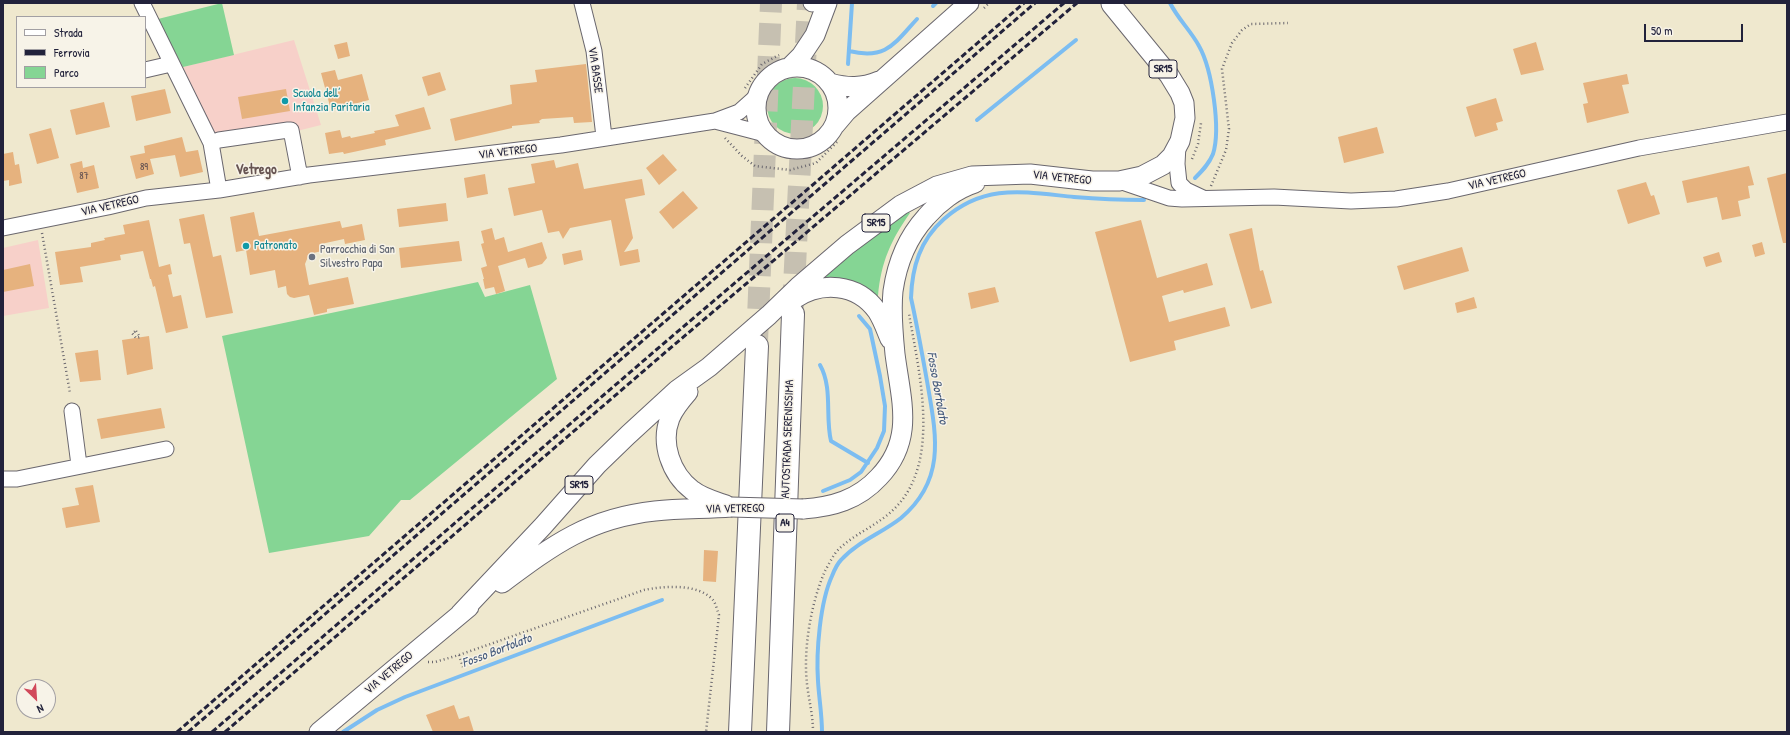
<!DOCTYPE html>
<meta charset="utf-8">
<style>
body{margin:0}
#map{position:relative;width:1790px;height:735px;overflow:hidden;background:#efe8ce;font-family:"Patrick Hand",sans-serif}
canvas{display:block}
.frame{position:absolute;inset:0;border:4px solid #22223b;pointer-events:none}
.legend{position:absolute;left:16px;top:16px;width:130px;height:72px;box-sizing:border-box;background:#f7f3e8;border:1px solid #a29fa3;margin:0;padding:5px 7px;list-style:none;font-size:12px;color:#22223b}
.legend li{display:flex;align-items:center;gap:8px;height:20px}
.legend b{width:20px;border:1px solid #a29fa3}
.north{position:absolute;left:16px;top:679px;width:40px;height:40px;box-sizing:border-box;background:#f7f3e8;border:1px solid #a29fa3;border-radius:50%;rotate:155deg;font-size:11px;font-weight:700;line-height:16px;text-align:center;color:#22223b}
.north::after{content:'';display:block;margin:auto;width:14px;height:18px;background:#d1495b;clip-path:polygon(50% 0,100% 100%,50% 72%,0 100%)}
.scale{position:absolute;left:1644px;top:24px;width:99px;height:18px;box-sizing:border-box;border:2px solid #22223b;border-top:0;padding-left:5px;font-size:12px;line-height:14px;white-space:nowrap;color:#22223b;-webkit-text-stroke:3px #f7f3e8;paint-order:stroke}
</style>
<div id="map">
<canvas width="1790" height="735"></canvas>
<div class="frame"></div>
<ul class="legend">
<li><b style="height:5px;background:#fff"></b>Strada</li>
<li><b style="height:5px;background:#22223b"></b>Ferrovia</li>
<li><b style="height:11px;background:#85d594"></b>Parco</li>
</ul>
<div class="north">N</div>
<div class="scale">50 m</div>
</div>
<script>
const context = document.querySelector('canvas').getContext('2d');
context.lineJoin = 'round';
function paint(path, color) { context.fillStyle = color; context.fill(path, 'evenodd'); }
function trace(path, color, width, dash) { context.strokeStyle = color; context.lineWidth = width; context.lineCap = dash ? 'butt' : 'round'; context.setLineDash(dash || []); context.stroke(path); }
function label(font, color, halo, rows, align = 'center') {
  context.font = font + ' "Patrick Hand",sans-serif'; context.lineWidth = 3; context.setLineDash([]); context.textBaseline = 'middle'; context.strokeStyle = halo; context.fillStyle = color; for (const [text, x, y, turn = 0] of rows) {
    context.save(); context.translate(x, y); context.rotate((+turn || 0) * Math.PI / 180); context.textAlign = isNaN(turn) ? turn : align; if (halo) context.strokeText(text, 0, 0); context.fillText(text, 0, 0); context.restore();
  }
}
const built = new Path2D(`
 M294,40l27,85 -24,6 -2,-9 -81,15 -31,-70z
 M38,240l11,68 -46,8v-68z`);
const green = new Path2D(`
 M222,3l12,52 -51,12 -25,-48z
 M767 106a28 28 0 1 1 56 0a28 28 0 1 1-56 0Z
 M907,211l3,2c-19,27 -29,49 -32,83l-62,-15z
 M478,282l7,15 45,-12 27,94 -147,121h-9l-32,36 -100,17 -47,-217z`);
const stream = new Path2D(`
 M1170,3c8,16 21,28 29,43 13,23 22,83 14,108 -4,10 -11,17 -18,24
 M933,6l3,-3
 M849,51c37,9 45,-7 68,-32
 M848,64l4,-61
 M977,120l99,-80
 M820,365c13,23 5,52 11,76l37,22
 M823,491l27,-11 11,-8 16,-24 7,-17 1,-25 -5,-30 -10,-47 -11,-13
 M343,732l34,-22 28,-13 257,-97
 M822,732c0,-17 -3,-34 -4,-51 -2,-29 2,-79 14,-105 2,-5 5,-12 9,-16 16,-18 41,-27 60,-42 46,-39 35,-84 26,-137 -5,-28 -10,-56 -16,-83 1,-31 9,-58 33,-79 41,-36 80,-27 130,-22 24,2 47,3 70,3`);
const building = new Path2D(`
 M347,42l3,14 -12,3 -4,-14z
 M1536,42l8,28 -23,5 -8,-26z
 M586,64l6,58 -18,1 -1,-6 -31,2 -3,2 1,2 -28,3v2l-57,13 -5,-22 62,-15 -2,-19 27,-3 -2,-12z
 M335,70l3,10 24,-6 7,26 -38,10 -10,-37z
 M440,72l6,18 -18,6 -6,-19z
 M1627,74l2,10 -7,1 7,28 -42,10 -4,-19 5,-1 -5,-20z
 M165,89l6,24 -35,8 -5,-25z
 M286,89l4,22 -48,8 -4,-22z
 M1496,98l7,23 -7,2 2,7 -23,7 -9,-30z
 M104,102l6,25 -34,8 -6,-25z
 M424,107l7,22 -46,11 1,5 -42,9 -1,-2 -14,2 -4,-21 15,-3 2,8 8,-2 1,2 24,-5 -1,-2 25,-5 -4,-11z
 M1377,127l7,26 -40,10 -6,-26z
 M51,128l8,30 -22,6 -8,-30z
 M182,137l4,15 12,-2 5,22 -23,5 -5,-22 -25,4 4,15 -18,5 -6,-23 15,-3 -1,-7z
 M13,152l2,13 4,-1 3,19 -13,3v-6l-6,1v-27z
 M663,154l14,16 -18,15 -13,-17z
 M554,160l2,8 22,-5 6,26 58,-10 3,16 -20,4 8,39 -9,14 14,-3 2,13 -20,4 -9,-46 -41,8 -7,11 -4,-8 -11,2 -6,-23 -28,6 -6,-28 27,-5 -4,-19z
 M82,161l1,7 11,-3 5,23 -22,5 -7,-29z
 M1749,166l5,19 -6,1 2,12 -12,3 3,15 -19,4 -5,-23 -30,6 -5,-22z
 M1787,173v70h-4l-16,-65z
 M485,174l3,20 -21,4 -3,-20z
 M1646,182l5,14 3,-1 6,19 -32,10 -11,-34z
 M683,191l15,17 -25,21 -14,-17z
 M446,203l2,18 -49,6 -2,-18z
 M254,212l5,24 81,-15 2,7 20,-4 3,16 -20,4 -1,-5 -23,5 1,7 -13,3 -4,10 4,21 39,-8 6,27 -27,5v3l-13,3 -5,-20 -15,3 -4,-1 -3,-3 -1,-8 -8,2 -3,-18 -25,5 -4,-25 -10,2 -6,-35z
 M204,214l9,43 8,-2 12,58 -27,5 -16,-75 -6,1 -5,-25z
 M149,220l10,47 11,-3 2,10 -4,1 5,22 8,-2 7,33 -22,5 -11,-47 -2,1 -2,-8h-1l-7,-28 -23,4 1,5 -41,7 3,15 -23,3 -5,-33 36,-5v-4l14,-3 -1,-2 21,-4 -2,-9z
 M1141,220l16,58 50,-15 6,22 -29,8 -1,-3 -21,6 7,26 56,-15 5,19 -56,15 2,9 -46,12 -35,-130z
 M492,228l3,12 9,-3 4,15 34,-10 5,16 -5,6 -14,4 -3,-10 -27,8 7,25 -9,3 -2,-7 -9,2 -2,-10h1l-3,-11 6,-2 -6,-22 3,-1 -3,-12z
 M1252,228l8,43 3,-1 9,33 -21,6 -22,-75z
 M459,241l3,20 -61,7 -2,-20z
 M1762,242l3,12 -10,3 -3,-12z
 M1462,247l7,24 -65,19 -7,-24z
 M581,250l2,10 -19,5 -2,-11z
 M1719,252l3,10 -16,5 -3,-10z
 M30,264l4,22 -31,6v-22z
 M995,287l4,15 -28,7 -3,-16z
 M1474,297l3,11 -20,5 -2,-10z
 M149,336l4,33 -26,6 -5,-35z
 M98,350l3,30 -21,2 -5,-29z
 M161,408l4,20 -64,11 -4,-20z
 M93,485l7,37 -34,6 -4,-20 17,-3 -4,-17z
 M704,550l14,1 -2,31 -13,-1z
 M454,705l5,14 10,-3 5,16h-41l-7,-17z`);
const highwayTunnel = new Path2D(`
 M793,307l15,-304
 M757,342l14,-339`);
const path = new Path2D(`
 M984,8l5,-5
 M745,88l17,-24 17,-9
 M725,138l17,18 13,10 35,4 26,-7 22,-22
 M1192,159l6,-15 3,-21
 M1211,186l15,-36 3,-21 -7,-60 10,-26 10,-13 9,-6 37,-1
 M42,233l28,160
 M136,331l4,6 -4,1 -4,-5z
 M459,655l4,12
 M428,662h7l24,-7 185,-65c20,-4 54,-7 69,10 3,4 4,10 6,15l-13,117
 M813,732c0,-17 -4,-31 -6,-48 -4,-35 4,-81 18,-113 4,-7 9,-18 15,-23 16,-15 38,-23 54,-39 48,-46 25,-137 15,-195`);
const minor = new Path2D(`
 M142,3l69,140 8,47
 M582,3l12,48 10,86
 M811,3l1,1
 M145,70l26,-6
 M715,121l50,13
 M211,143l8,-3 69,-10h3l9,47
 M1178,145l-1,19 2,19 7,7 17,8
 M1119,181l50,17 13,1 92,-2 77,4 45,-2 52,-8 191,-43 148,-26
 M3,228l105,-21 38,-9 73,-8 90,-15 252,-30 154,-24 24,-9 19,-17
 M72,411l7,54
 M3,479h14l149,-30`);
const major = new Path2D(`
 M756 108a41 41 0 1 1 82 0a41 41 0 1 1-82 0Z
 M789,68l12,-12 14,-21 12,-32
 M830,83c18,5 32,5 49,-2
 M835,125l11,-13 123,-109
 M794,299c27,-18 63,-16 83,12 6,9 9,19 13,28
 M688,392c-7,8 -14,16 -18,26 -10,25 1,56 22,72 10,8 22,11 34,15
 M803,509c29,-2 55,-9 76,-32 36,-38 22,-76 16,-123 -2,-20 -4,-43 -2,-63 4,-28 14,-53 33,-74 12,-14 30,-28 49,-34
 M502,583c51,-38 87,-65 153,-72 25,-3 51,-2 76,-4
 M460,614l83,-88 54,-61 31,-30 49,-45 32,-23 60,-52 29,-28 49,-42 54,-40 36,-19 35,-10 58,-2 62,7h27l23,-5 21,-11 9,-9 8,-15 5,-23 -1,-15 -4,-10 -11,-18 -58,-71
 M319,732l150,-125`);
const highway = new Path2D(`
 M740,732l17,-386
 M778,732l15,-418`);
const rail = new Path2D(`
 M177,732l847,-729
 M188,732l847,-729
 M212,732l444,-382 408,-347
 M225,732l436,-376 416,-353`);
const majorBridge = new Path2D(`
 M731,507l72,2`);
const markers = [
 [285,101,4,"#0f9aa8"],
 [246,246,4,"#0f9aa8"],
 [312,257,4,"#6b7280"]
];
const numberNames = [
 ["89",144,167],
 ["87",84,176]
];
const shields = [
 [1163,69,28],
 [876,223,28],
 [579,485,28],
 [785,523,18]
];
const shieldNames = [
 ["SR15",1163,69],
 ["SR15",876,223],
 ["SR15",579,485],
 ["A4",785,523]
];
const streetNames = [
 ["VIA BASSE",595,70,82],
 ["VIA VETREGO",508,152,-7],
 ["VIA VETREGO",1062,178,6],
 ["VIA VETREGO",1497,180,-13],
 ["VIA VETREGO",110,206,-13],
 ["AUTOSTRADA SERENISSIMA",788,439,-88],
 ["VIA VETREGO",735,509,-1],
 ["VIA VETREGO",389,673,-40]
];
const cultureNames = [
 ["Scuola dell’",293,94],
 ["Infanzia Paritaria",293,108],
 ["Patronato",254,246]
];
const worshipNames = [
 ["Parrocchia di San",320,250],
 ["Silvestro Papa",320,264]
];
const waterNames = [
 ["Fosso Bortolato",937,388,80],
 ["Fosso Bortolato",497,651,-21]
];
const quarterNames = [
 ["Vetrego",256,170]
];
paint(built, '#f7d0c9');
paint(green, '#85d594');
trace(stream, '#7cbdf1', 4);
paint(building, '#e6b27e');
trace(highwayTunnel, '#c6c0b1', 22, [22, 11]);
trace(minor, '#6a676e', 17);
trace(major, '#6a676e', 21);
trace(highway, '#6a676e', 24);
trace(path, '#6a676e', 2.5, [1, 3]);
trace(minor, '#fff', 15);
trace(major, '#fff', 19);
trace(highway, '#fff', 22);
trace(rail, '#22223b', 3, [6, 3]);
trace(majorBridge, '#6a676e', 21, []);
trace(majorBridge, '#fff', 19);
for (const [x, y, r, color] of markers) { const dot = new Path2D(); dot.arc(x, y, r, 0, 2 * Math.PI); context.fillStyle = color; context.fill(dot); trace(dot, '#f7f3e8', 1.5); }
label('10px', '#53464c', null, numberNames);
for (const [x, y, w] of shields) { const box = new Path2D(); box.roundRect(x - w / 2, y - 9, w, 18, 3); context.fillStyle = '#f7f3e8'; context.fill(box); trace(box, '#22223b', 1); }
label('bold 11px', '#22223b', null, shieldNames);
label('12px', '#22223b', '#f7f3e8', streetNames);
label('12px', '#0d838f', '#f7f3e8', cultureNames, 'left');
label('12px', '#5b616d', '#f7f3e8', worshipNames, 'left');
label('italic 13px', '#42587b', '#f7f3e8', waterNames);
label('bold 14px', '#675452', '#f7f3e8', quarterNames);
</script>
